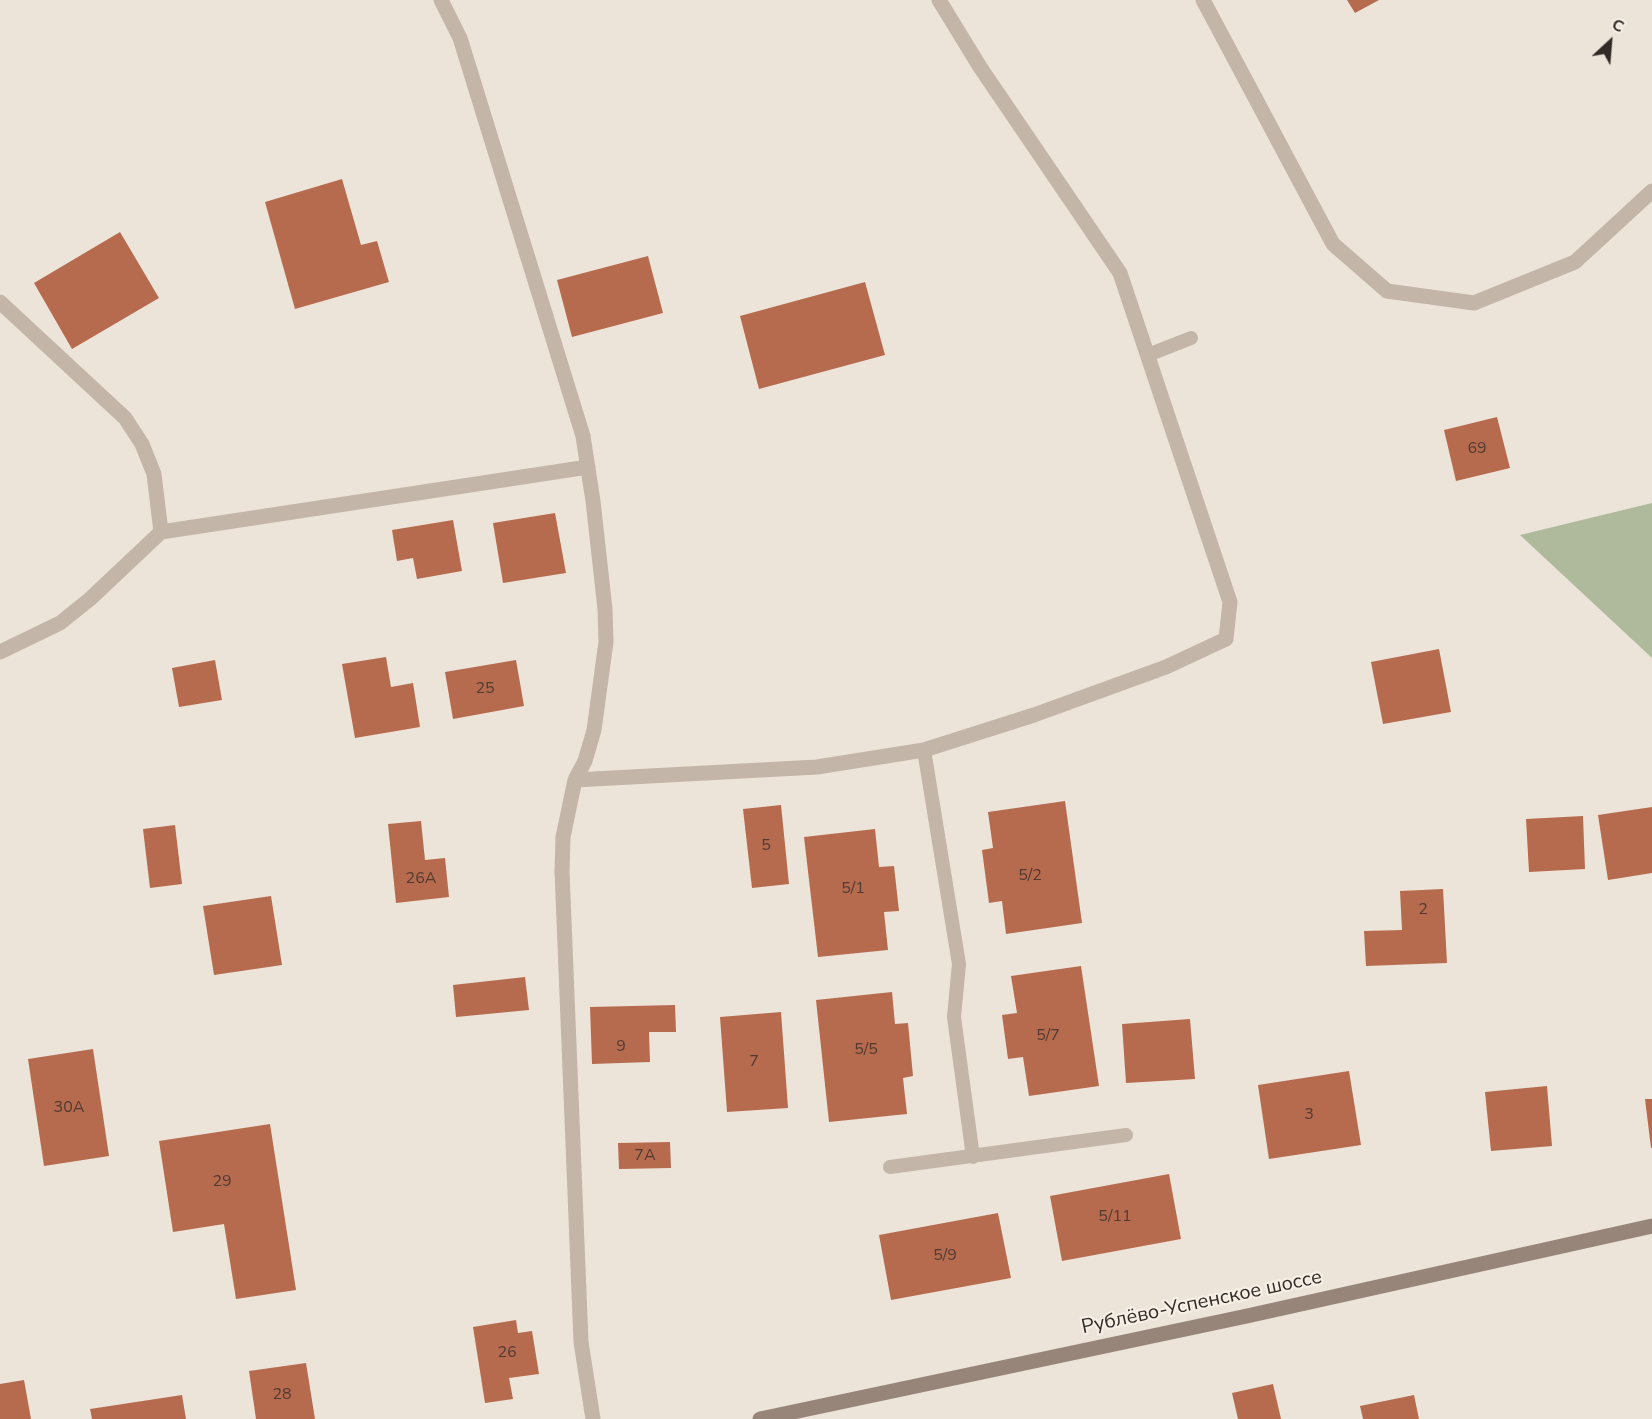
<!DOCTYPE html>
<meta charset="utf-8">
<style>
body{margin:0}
#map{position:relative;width:1652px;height:1419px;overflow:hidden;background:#ede4d9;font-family:"Nunito Sans",sans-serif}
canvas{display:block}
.north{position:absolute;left:1580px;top:12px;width:60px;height:60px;-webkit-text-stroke:4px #f6efe5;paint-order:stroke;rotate:26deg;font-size:16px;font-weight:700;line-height:24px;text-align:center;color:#312a27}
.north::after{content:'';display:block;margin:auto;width:21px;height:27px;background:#312a27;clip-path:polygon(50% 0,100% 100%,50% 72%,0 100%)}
</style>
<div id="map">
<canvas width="1652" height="1419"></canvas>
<div class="north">С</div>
</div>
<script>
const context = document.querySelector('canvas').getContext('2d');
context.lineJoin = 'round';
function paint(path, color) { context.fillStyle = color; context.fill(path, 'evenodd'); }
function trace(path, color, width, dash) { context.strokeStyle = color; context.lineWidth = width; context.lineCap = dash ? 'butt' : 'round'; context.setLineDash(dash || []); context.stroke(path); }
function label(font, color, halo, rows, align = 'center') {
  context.font = font + ' "Nunito Sans",sans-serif'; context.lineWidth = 4.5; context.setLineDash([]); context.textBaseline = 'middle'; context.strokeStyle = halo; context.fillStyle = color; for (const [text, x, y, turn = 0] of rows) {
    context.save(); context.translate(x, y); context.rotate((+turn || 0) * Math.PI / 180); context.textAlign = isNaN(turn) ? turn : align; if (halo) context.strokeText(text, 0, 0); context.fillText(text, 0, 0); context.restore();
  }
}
const green = new Path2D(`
 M1652,503v155l-132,-123z`);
const building = new Path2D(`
 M1347,0h32l-24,13z
 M342,179l19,66 16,-4 12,41 -94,27 -30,-107z
 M120,232l39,66 -87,51 -38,-66z
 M648,256l15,57 -91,24 -15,-57z
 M865,282l20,73 -126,34 -19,-73z
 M1497,417l13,51 -54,13 -12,-51z
 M555,513l11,60 -63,10 -10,-60z
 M453,520l9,51 -45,8 -4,-21 -16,3 -5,-31z
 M1439,649l12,63 -68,12 -12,-62z
 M386,657l5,30 22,-4 7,44 -65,11 -13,-74z
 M215,660l7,40 -43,7 -7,-39z
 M516,660l8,46 -71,13 -8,-47z
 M1065,801l17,122 -76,11 -4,-33 -13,2 -7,-53 11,-2 -5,-36z
 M781,805l8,79 -37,4 -9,-79z
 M1652,807v66l-44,7 -10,-65z
 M1583,816l2,53 -56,3 -3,-53z
 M421,821l4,39 20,-2 4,39 -53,6 -8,-79z
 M175,825l7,59 -32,4 -7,-59z
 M875,829l4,38 15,-1 5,45 -15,1 4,38 -70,7 -14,-120z
 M1443,889l4,74 -81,3 -2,-35 38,-1 -2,-39z
 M271,896l11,69 -68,10 -11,-69z
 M1081,966l18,120 -70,10 -6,-39 -15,2 -6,-44 15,-2 -6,-37z
 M525,977l4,33 -73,7 -3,-32z
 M892,992l3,32 13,-1 5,53 -10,2 4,36 -78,8 -13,-122z
 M675,1005l1,27h-27l1,30 -58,2 -2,-57z
 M781,1012l7,96 -61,4 -7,-95z
 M1190,1019l5,60 -69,4 -4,-59z
 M93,1049l16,107 -65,10 -16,-107z
 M1349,1071l12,74 -92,14 -11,-74z
 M1547,1086l5,60 -61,5 -6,-59z
 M1645,1099h7v49h-1z
 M270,1124l26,166 -60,9 -12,-75 -51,8 -14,-91z
 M670,1142l1,26 -52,1 -1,-26z
 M1169,1174l12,65 -119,22 -12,-65z
 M998,1213l13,65 -120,22 -12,-65z
 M516,1320l2,13 14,-2 7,43 -30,4 4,21 -28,4 -12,-76z
 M306,1363l9,56h-59l-7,-48z
 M24,1380l7,39h-31v-35z
 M1273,1384l8,35h-43l-6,-26z
 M182,1395l4,24h-94l-2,-10z
 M1414,1395l5,24h-56l-3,-13z`);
const service = new Path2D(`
 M1148,355l43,-17
 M924,750l35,214 -5,53 19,140
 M890,1167l236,-32`);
const minor = new Path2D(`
 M441,0l19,38 123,398 10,65 12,108 1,33 -12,88 -9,31 -10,19 -12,57 -1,34 19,471 12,77
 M1203,0l130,244 54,47 87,12 101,-41 77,-71
 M0,302l125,116 17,26 12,30 7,58
 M0,652l60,-29 30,-24 71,-67 427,-65
 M575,780l242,-13 107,-17 110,-35 132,-48 60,-28 4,-37 -110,-329 -140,-206 -41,-67`);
const secondary = new Path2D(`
 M760,1419l487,-103 405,-90`);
const numberNames = [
 ["69",1477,449],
 ["25",485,689],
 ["5",766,846],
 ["5/2",1030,876],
 ["26А",421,879],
 ["5/1",853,889],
 ["2",1423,910],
 ["5/7",1048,1036],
 ["9",621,1047],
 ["5/5",866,1050],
 ["7",754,1062],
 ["30А",69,1108],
 ["3",1309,1115],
 ["7А",645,1156],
 ["29",222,1182],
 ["5/11",1115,1217],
 ["5/9",945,1256],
 ["26",507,1353],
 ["28",282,1395]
];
const streetNames = [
 ["Рублёво-Успенское шоссе",1202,1303,-12]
];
paint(green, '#afba9c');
paint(building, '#b66b4f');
trace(service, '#c3b5a7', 14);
trace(minor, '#c3b5a7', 15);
trace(secondary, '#978579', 15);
label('16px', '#523a31', null, numberNames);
label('20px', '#312a27', '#f6efe5', streetNames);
</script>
